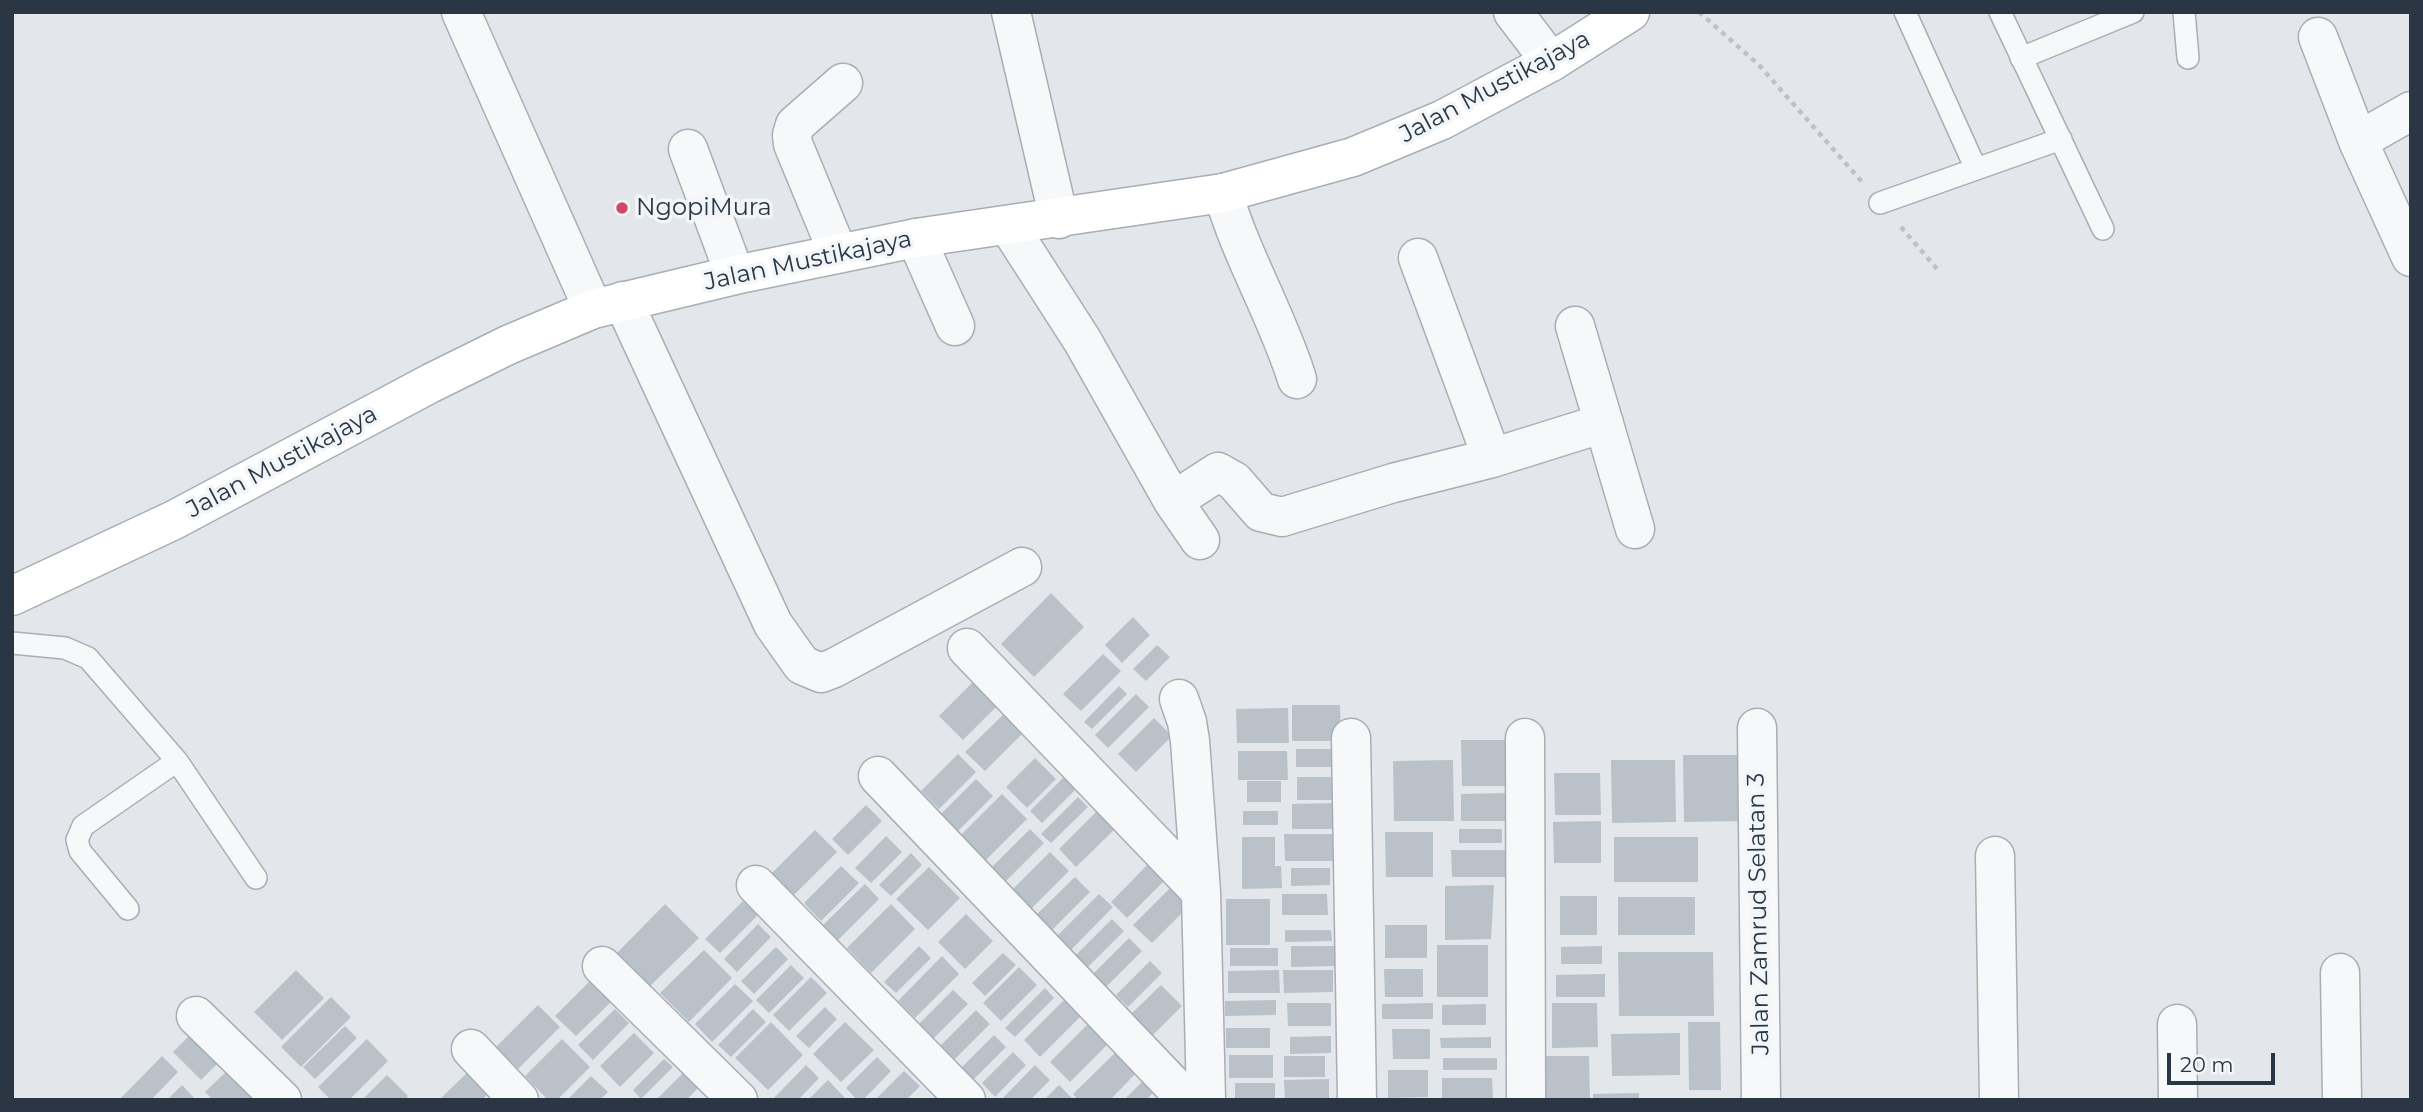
<!DOCTYPE html>
<style>
body{margin:0}
#map{position:relative;width:2423px;height:1112px;overflow:hidden;background:#e3e7eb;font-family:Montserrat,sans-serif}
canvas{display:block}
.frame{position:absolute;inset:0;border:14px solid #2a3644;pointer-events:none}
.scale{position:absolute;left:2167px;top:1053px;width:108px;height:32px;box-sizing:border-box;border:4px solid #2a3644;border-top:0;padding-left:9px;font-size:21px;line-height:24px;white-space:nowrap;color:#2a3644;-webkit-text-stroke:5px #f3f6f8;paint-order:stroke}
</style>
<div id="map">
<canvas width="2423" height="1112"></canvas>
<div class="frame"></div>
<div class="scale">20 m</div>
</div>
<script>
const context = document.querySelector('canvas').getContext('2d');
context.lineJoin = 'round';
function paint(path, color) { context.fillStyle = color; context.fill(path, 'evenodd'); }
function trace(path, color, width, dash) { context.strokeStyle = color; context.lineWidth = width; context.lineCap = dash ? 'butt' : 'round'; context.setLineDash(dash || []); context.stroke(path); }
function label(font, color, halo, rows, align = 'center') {
  context.font = font + ' Montserrat,sans-serif'; context.lineWidth = 7; context.setLineDash([]); context.textBaseline = 'middle'; context.strokeStyle = halo; context.fillStyle = color; for (const [text, x, y, turn = 0] of rows) {
    context.save(); context.translate(x, y); context.rotate((+turn || 0) * Math.PI / 180); context.textAlign = isNaN(turn) ? turn : align; if (halo) context.strokeText(text, 0, 0); context.fillText(text, 0, 0); context.restore();
  }
}
const building = new Path2D(`
 M1051,593l33,34 -50,50 -33,-33z
 M1133,617l17,18 -28,28 -17,-18z
 M1157,645l13,12 -24,24 -13,-12z
 M1103,654l18,17 -40,40 -18,-17z
 M976,679l24,24 -37,37 -24,-24z
 M1119,686l8,8 -35,35 -8,-7z
 M1136,694l13,13 -41,41 -13,-13z
 M1292,705h48l1,36h-49z
 M1288,708l1,35h-52l-1,-34z
 M1007,711l19,19 -41,41 -20,-19z
 M1154,718l18,18 -36,36 -18,-18z
 M1461,740h54v46h-53z
 M1296,749h37v18h-37z
 M1238,751h49l1,29h-50z
 M958,754l18,18 -37,37 -18,-18z
 M1683,755h61l1,66 -61,1z
 M1035,758l21,21 -29,29 -21,-21z
 M1453,760l1,61h-60l-1,-60z
 M1611,760h64l1,62 -64,1z
 M1554,773h46l1,42h-46z
 M1065,776l12,12 -35,35 -12,-12z
 M1297,777h38l1,23h-39z
 M976,779l17,17 -39,39 -17,-17z
 M1247,781h34v21h-34z
 M1508,793v28h-47v-27z
 M1002,794l25,25 -43,43 -25,-25z
 M1078,797l10,10 -37,36 -10,-9z
 M1338,803v26h-46v-25z
 M866,805l16,16 -34,34 -16,-16z
 M1099,809l18,18 -41,40 -17,-18z
 M1243,811h35v14h-35z
 M1601,821v42h-47l-1,-41z
 M1030,829l14,14 -41,41 -14,-14z
 M1459,829h43v14h-43z
 M815,830l22,22 -46,46 -22,-22z
 M1385,832h48v45h-47z
 M1284,834h49v27h-48z
 M886,836l16,16 -31,31 -16,-15z
 M1242,837h33v29h6l1,22 -40,1z
 M1614,837h84v45h-84z
 M1451,850h54v27h-53z
 M1050,852l19,19 -45,45 -19,-19z
 M911,853l11,12 -31,31 -12,-11z
 M1155,857l16,17 -44,44 -16,-16z
 M841,866l18,17 -38,38 -17,-18z
 M929,867l31,31 -32,32 -32,-31z
 M1291,868h39v17l-39,1z
 M1075,877l15,15 -42,42 -16,-15z
 M1176,882l19,18 -43,43 -19,-18z
 M865,884l14,15 -41,41 -15,-15z
 M1494,885l-3,54 -46,1v-54z
 M1099,894l14,13 -45,46 -14,-14z
 M1282,894h45l1,21h-46z
 M1560,896h37v39h-37z
 M1618,897h77v38h-77z
 M1226,899h44v46h-44z
 M743,901l15,14 -38,38 -15,-14z
 M665,904l34,34 -53,52 -33,-33z
 M891,904l24,25 -44,44 -24,-25z
 M966,914l27,27 -28,28 -27,-27z
 M1112,919l12,12 -41,41 -12,-12z
 M758,924l13,13 -34,35 -13,-13z
 M1385,925h42v33h-42z
 M1285,930h46l1,11 -47,1z
 M1129,938l13,13 -39,39 -13,-13z
 M1437,945h51v52h-51z
 M919,946l12,12 -35,35 -12,-11z
 M1291,946h44v20l-44,1z
 M1602,946v18h-41v-17z
 M776,947l12,12 -34,35 -13,-13z
 M1230,948h48v18h-48z
 M704,950l28,28 -43,44 -29,-29z
 M1618,952h95l1,64h-95z
 M1003,953l13,12 -31,31 -13,-13z
 M942,956l17,18 -44,44 -17,-17z
 M1150,961l12,12 -34,34 -12,-12z
 M791,965l13,13 -35,35 -13,-13z
 M1019,967l18,18 -36,36 -18,-18z
 M1384,969h39v28h-38z
 M296,970l28,28 -42,42 -28,-28z
 M1279,970l1,23h-52v-22z
 M1283,970h50v22l-49,1z
 M1605,974v23h-49v-22z
 M595,976l21,21 -40,39 -21,-20z
 M811,977l16,16 -38,38 -16,-16z
 M735,984l18,17 -41,41 -17,-18z
 M1161,985l21,21 -32,32 -22,-21z
 M1045,988l9,10 -39,39 -10,-9z
 M953,990l15,14 -38,38 -14,-15z
 M331,997l20,20 -50,50 -20,-20z
 M1064,1000l16,17 -40,40 -16,-17z
 M1276,1000v15l-51,1v-15z
 M1287,1003h44v23h-43z
 M1433,1003v16h-51v-15z
 M1552,1003h45l1,44 -46,1z
 M1486,1004v21h-44v-20z
 M538,1005l22,22 -42,42 -22,-22z
 M825,1007l12,12 -28,29 -13,-12z
 M615,1009l14,14 -36,37 -15,-15z
 M753,1009l13,13 -35,35 -13,-12z
 M976,1010l14,14 -39,39 -14,-14z
 M771,1022l32,33 -35,35 -33,-32z
 M845,1022l29,28 -33,32 -28,-28z
 M1688,1022h32l1,68h-32z
 M201,1024l28,28 -28,28 -28,-28z
 M1088,1024l20,20 -38,38 -20,-20z
 M345,1026l12,12 -42,41 -12,-12z
 M1226,1028h44v20h-44z
 M1392,1029h38v30h-37z
 M634,1033l20,20 -34,34 -20,-21z
 M1680,1033v42l-68,1 -1,-42z
 M994,1035l12,12 -38,38 -12,-12z
 M1331,1036v17l-41,1v-17z
 M1491,1037v11h-50l-1,-10z
 M367,1039l21,22 -39,39h-18l-13,-13z
 M562,1039l28,28 -33,33h-9l-23,-24z
 M1117,1051l20,21 -27,28h-32l-5,-6z
 M1013,1052l13,13 -31,32 -13,-14z
 M1229,1055h44v23h-44z
 M162,1056l16,16 -27,28h-32z
 M1284,1056h41v21h-41z
 M1546,1056h43l1,44h-44z
 M877,1057l14,14 -28,29h-6l-11,-12z
 M1443,1058h54v12h-54z
 M664,1059l9,8 -32,32 -8,-9z
 M806,1065l13,13 -21,22h-26z
 M1035,1065l15,15 -20,20h-29z
 M232,1066l27,34h-46l-8,-8z
 M471,1069l21,21 -10,10h-43z
 M1388,1070h40v27l-40,1z
 M904,1071l16,15 -14,14h-31z
 M684,1072l15,15 -13,13h-30z
 M387,1075l21,21 -3,4h-43z
 M591,1076l17,16 -8,8h-33z
 M1442,1078h50l1,22h-51z
 M1329,1079v21h-44l-1,-20z
 M828,1080l19,20h-39z
 M1143,1081l11,11 -8,8h-22z
 M1235,1083h40v17h-40z
 M182,1085l14,15h-29z
 M1059,1085l15,15h-30z
 M1639,1093v7h-46v-6z`);
const path = new Path2D(`
 M1699,12l60,53 104,118
 M1901,227l36,42`);
const service = new Path2D(`
 M1905,12l71,157
 M2000,12l103,217
 M2184,12l4,46
 M2021,58l112,-46
 M1880,203l181,-64
 M12,643l53,5 23,10 89,103 79,117
 M128,909l-48,-58 -3,-11 6,-14 94,-65`);
const minor = new Path2D(`
 M461,12l132,297
 M1011,12l48,207
 M1513,12l38,50
 M2318,37l40,104 53,116
 M2358,141l53,-30
 M688,149l47,126
 M1223,193c19,65 54,122 74,186
 M1008,225l74,115 91,161 27,39
 M916,238l39,88
 M838,253l-45,-109 -1,-9 3,-10 48,-42
 M1418,258l74,200
 M623,301l150,323 29,41 19,8 13,-5 188,-101
 M1575,326l60,203
 M1173,501l45,-29 16,9 27,31 21,5 111,-34 99,-25 112,-35
 M967,648l234,244
 M1179,699l8,23 3,19 11,151 5,208
 M1757,728l4,372
 M1351,738l6,362
 M1525,738l1,362
 M878,776l309,324
 M1995,856l4,244
 M756,885l210,215
 M602,966l136,134
 M2340,973l2,127
 M196,1016l86,84
 M2177,1024l1,76
 M471,1049l48,51`);
const secondary = new Path2D(`
 M12,596l162,-76 257,-137 77,-38 85,-36 142,-34 181,-37 307,-45 130,-36 89,-37 109,-58 79,-50`);
const markers = [
 [622,208,7,"#d14866"]
];
const streetNames = [
 ["Jalan Mustikajaya",1495,87,-28],
 ["Jalan Mustikajaya",808,261,-12],
 ["Jalan Mustikajaya",282,462,-28],
 ["Jalan Zamrud Selatan 3",1759,914,-91]
];
const poiNames = [
 ["NgopiMura",636,208]
];
paint(building, '#bac1c9');
trace(service, '#a8aeb6', 24);
trace(minor, '#a8aeb6', 41);
trace(secondary, '#a8aeb6', 41);
trace(path, '#bdc2c6', 4.5, [5, 5]);
trace(service, '#f6f8f9', 21);
trace(minor, '#f6f8f9', 38);
trace(secondary, '#fff', 38);
for (const [x, y, r, color] of markers) { const dot = new Path2D(); dot.arc(x, y, r, 0, 2 * Math.PI); context.fillStyle = color; context.fill(dot); trace(dot, '#f3f6f8', 2.5); }
label('24px', '#2a3644', '#f3f6f8', streetNames);
label('24px', '#2a3644', '#f3f6f8', poiNames, 'left');
</script>
